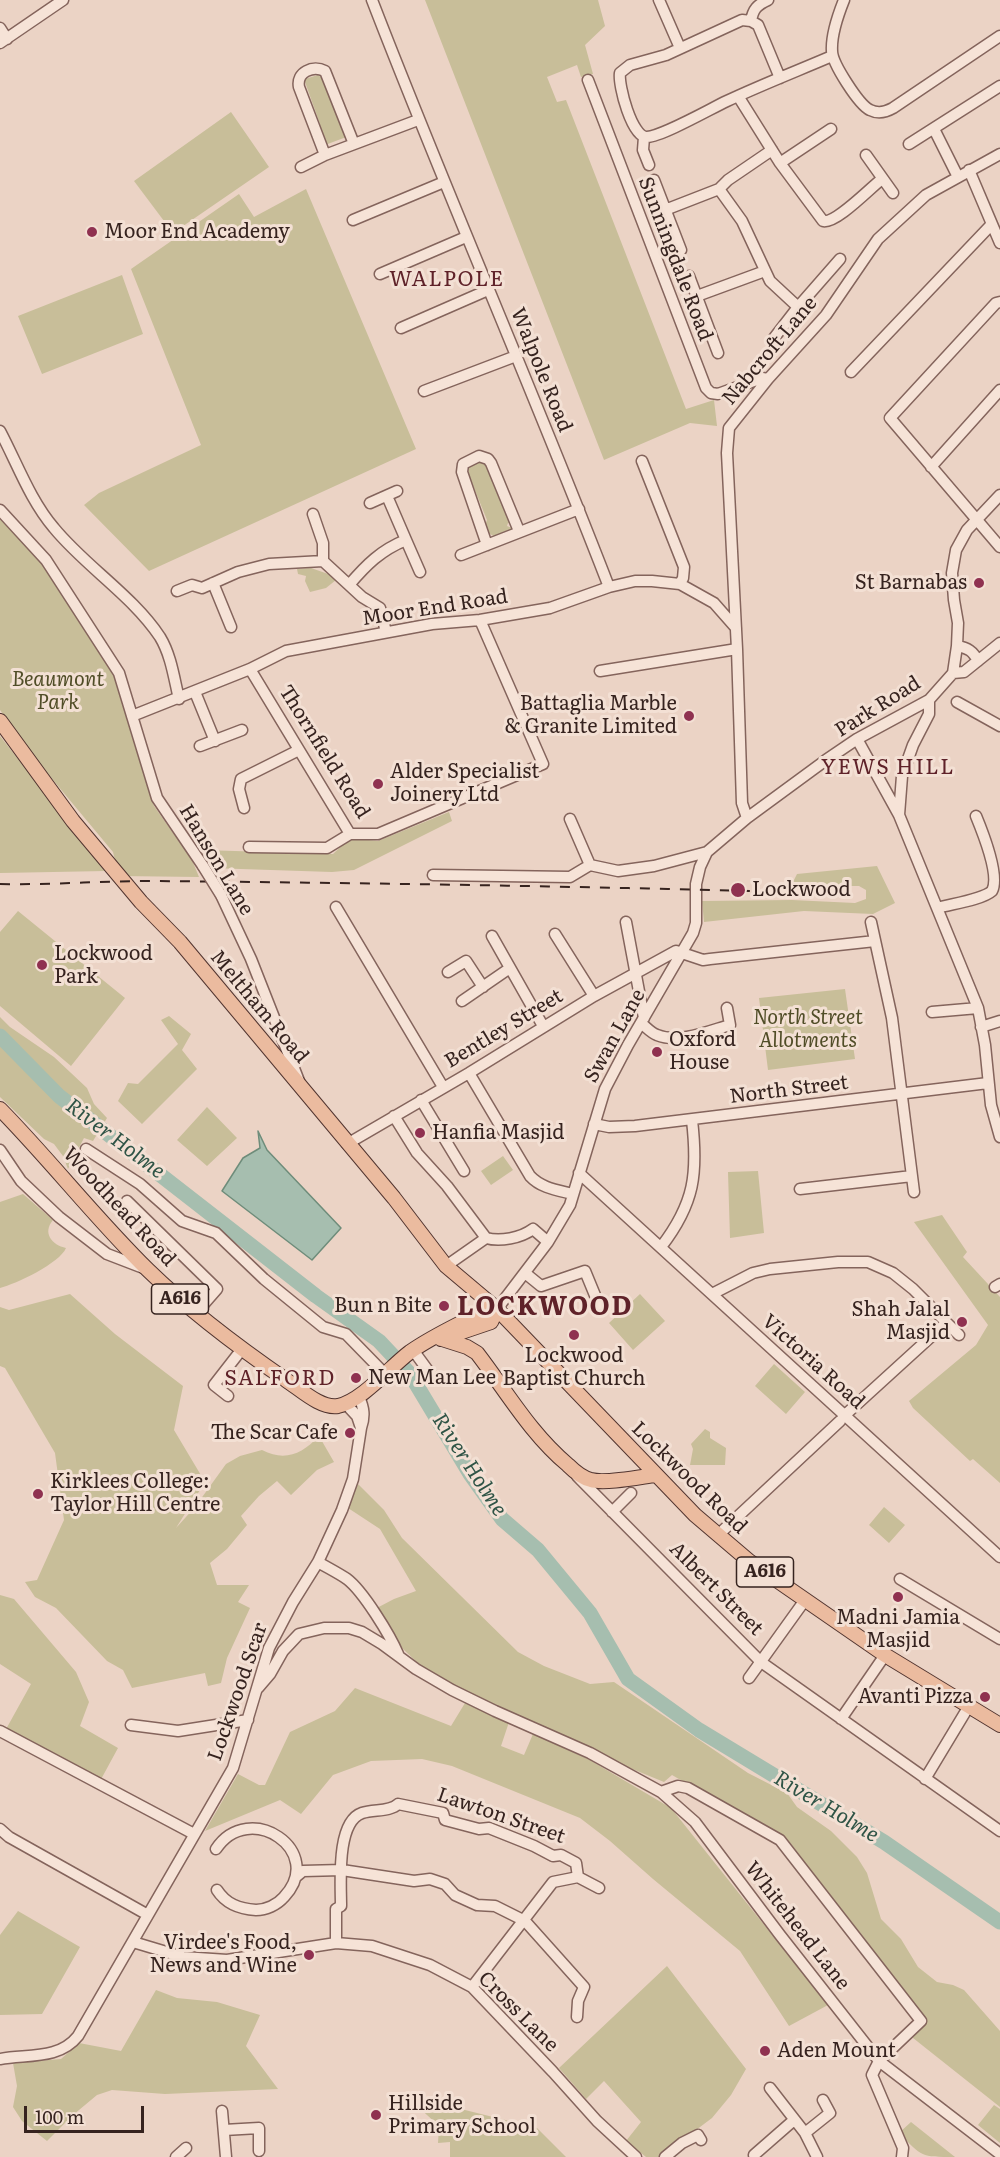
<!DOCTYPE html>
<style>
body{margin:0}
#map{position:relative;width:1000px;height:2157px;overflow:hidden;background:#ebd3c5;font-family:Literata,serif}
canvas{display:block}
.scale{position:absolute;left:24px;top:2106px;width:120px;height:27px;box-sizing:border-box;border:3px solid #36231f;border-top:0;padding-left:8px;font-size:18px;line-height:21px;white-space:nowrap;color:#36231f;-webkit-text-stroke:4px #f3e0d4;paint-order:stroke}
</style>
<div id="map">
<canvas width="1000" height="2157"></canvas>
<div class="scale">100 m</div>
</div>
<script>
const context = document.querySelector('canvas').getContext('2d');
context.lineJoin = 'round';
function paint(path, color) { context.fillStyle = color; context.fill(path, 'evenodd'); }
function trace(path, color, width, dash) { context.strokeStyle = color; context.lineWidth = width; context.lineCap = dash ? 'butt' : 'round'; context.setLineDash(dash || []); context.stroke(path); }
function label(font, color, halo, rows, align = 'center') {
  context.font = font + ' Literata,serif'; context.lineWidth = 6; context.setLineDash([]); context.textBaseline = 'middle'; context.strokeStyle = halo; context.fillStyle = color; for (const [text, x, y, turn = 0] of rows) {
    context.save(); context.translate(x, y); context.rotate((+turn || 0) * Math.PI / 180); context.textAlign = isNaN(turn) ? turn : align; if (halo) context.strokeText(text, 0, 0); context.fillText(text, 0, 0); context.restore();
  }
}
const green = new Path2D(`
 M425,0h173l7,26 -20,19 8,29 -12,3 -4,-12 -30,12 10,25 9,-2 120,309 28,-9 3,26 -27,-3 -86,37z
 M318,75l3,2 17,41 5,1 6,17 -24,9 -6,-16 1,-5 -15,-42v-3z
 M231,112l38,55 -96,66 -39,-52z
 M306,189l110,260 -267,122 -65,-66 15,-12 102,-48 -70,-176 108,-75 15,23z
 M122,275l21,59 -101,40 -24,-58z
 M480,462l5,2 21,51 4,2 3,8 -5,-2 -1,3 5,2 -2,3 -16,5 -6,-3 -3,-8 2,-5 -19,-47 1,-6z
 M0,516l43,47 73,113 38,130 38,54 7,17 -80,-1 -6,-24 -75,-90 -38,-52z
 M311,568l20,7 5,5 -10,8 -16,4 -5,-11 1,-5 -8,-2 -1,-5z
 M0,736l106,135 -106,2z
 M449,812l3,9 -98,49 -22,2 -122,-4 -8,-18 131,4 17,-16 28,3z
 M877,866l18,37 -22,11 -69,-3 -100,11 -2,-21 90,-1 63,3 11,-4v-9l-7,-4h-68l6,-12z
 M18,911l107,87 -54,68 -71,-60v-74z
 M845,989l10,70 -87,11 -9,-72z
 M169,1016l22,18 -9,16 15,19 -55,55 -24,-23 10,-18 10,1 40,-40 -17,-24z
 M0,1017l10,10 44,30 33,31 7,16 13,14 -14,23 -9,-3 -16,31 -5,-13 -9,-12 -10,-5 -44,-42z
 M207,1107l30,31 -30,28 -30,-26z
 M503,1156l10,14 -22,15 -10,-14z
 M758,1171l6,62 -34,5 -2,-66z
 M23,1194l30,26c-11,13 -1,25 13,28 -6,15 -50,36 -66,40v-86z
 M942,1215l25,37 -4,5 37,40v186l-27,-24 -3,2 -57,-53 -4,-7 67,-56 12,-20 -74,-103z
 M70,1294l45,40 68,52 -9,44 31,52 -29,46 19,-21 31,-43 14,-8 22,-6c23,12 40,4 57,-14l15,26 -17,8 -26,25 -14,-14 -18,15 -18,20 6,9 -20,24 -17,14 7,22h32l-11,17 12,6 -23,50 -6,25 -13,3 -3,-13 -73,15 -9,-18 -16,-9 -51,-53 -21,-11 -10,-15 12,-2 27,-60 -9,-67 -50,-85 -5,-2v-59l9,3z
 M640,1294l25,27 -32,29 -24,-27z
 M774,1364l31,28 -19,22 -31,-28z
 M705,1429l5,3v6l16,10 -1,17h-35l3,-16 -2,-5z
 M358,1484l26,26 18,28 116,114 26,14 46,18 24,-2 134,91 39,20 10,14 34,24 26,26 10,16 14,46 20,20 17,28 19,15 16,3 11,5 36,41v76l-92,-73 13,-12 -130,-178 -119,-69 -8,7 -73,-30 -146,-69 -24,-17 -18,-17 -30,-39 21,-11 22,-8 -36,-62 -32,-21z
 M884,1507l21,18 -16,18 -20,-18z
 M0,1595l14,4 62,73 13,30 -9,24 38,22 -19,35 -94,-52 26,-47 -31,-20z
 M355,1688l96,38 14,-23 44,19 -8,24 23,9 9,-21 55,25 83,49 157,197 -39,21 -49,-75 -87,-72 -43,-38 -30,-23 -128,-52 -30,-7 -51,2 -38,14 -32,39 -21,-14 -75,31 33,-57 21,11h6l25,-53 45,-21z
 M18,1911l62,36 -38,67 -42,1v-80z
 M667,1966l79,103 -15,26 -19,23 -52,39h-14l-20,-16 15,-19 -37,-41 -18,18 -27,-31z
 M156,1990l21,8 40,4 43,13 -14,31 32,43 -113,5 -53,-4 -15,5 -24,20 -26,26 -25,-20 -9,-14 4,-21 -4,-23 48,-4 18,-16 42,8z
 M417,2098l120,30 29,29h-116v-15l-12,1 1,-17 -24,-22z
 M994,2105l6,4v34l-22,-18z
 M911,2122l44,35c-35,0 -32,0 -56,-24z`);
const water = new Path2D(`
 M258,1131l9,19 74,78 -29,32 -90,-69 21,-33 17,-10z`);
const river = new Path2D(`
 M0,1036l59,60 257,200 63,45 31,33 60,100 32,45 36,31 52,63 38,66 71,51 185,112 116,80`);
const minor = new Path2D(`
 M372,0c76,197 161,390 237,587
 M659,0l21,48
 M844,0c-6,15 -13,35 -12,51 0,12 27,54 38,59 8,4 16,2 23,-2l107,-72
 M751,21c2,-12 6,-16 17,-21
 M0,28l7,11
 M0,43l63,-43
 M780,78l-22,-53 -7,-4 -9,-1 -76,35 -36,10 -10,8c-2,12 12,65 27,64 16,-1 63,-28 80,-36 34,-16 70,-30 105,-45
 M588,80l118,308 5,5 7,1 44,-16 6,1
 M738,96l42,67 43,58c13,3 47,-33 59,-42
 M934,129l24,48
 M644,137l-1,13 6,15
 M909,144l91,-58
 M772,150l-44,30 -9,9 23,32 28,60 28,26
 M325,155l-26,-68c-3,-15 14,-22 26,-16l29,73
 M866,155l27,38
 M780,163l51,-34
 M301,167l24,-12 93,-35
 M969,170l31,73
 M654,180l27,70
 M665,210l54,-21
 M353,220l91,-38
 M380,274l86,-37
 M689,276l29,77
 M697,296l68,-25
 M1000,302l-4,1 -106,115 110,129
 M401,328l87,-38
 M774,338l24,-31 42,-48
 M851,372l140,-147
 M424,391l92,-35
 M0,431c17,32 30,69 54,97 31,38 79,68 106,109 11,18 14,41 19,62
 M642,461l42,106 -1,11 -3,6
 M931,467l69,-77
 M370,503l27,-12
 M0,510l46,50 73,113 38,125 46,68
 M313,514l10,29v18
 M406,540l14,32
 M487,545l-25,-73 1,-8 16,-8 9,3 3,4 28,68
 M461,555l118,-46
 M213,583l18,44
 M349,585c17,-20 32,-35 57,-45l-19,-44
 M177,591l15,-6 10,3 36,-16 31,-8 54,-3 39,36 18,11 6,24
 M957,646c11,2 16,5 21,15
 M250,669l100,165h28l165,-70 -63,-144
 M600,671l137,-22
 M953,673l11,-1 36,-29
 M195,692l20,49
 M929,700v14l-16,31 -11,31 -3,39 79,193 7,37 6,60 9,32
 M957,702l43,24
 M132,716l118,-47 36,-18 146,-27 48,-4 70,-12 59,-21 26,-6h17l28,3 34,19 22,25
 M857,739l42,76
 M200,746l42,-16
 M244,808l-5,-19 2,-10 58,-29
 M747,818l-5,-15 -5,-154 -10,-196 2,-25 39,-49 58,-64 52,-76 48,-44 74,-41
 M570,819l20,46 28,6 36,-5 53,-14
 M249,847l78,1 23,-14
 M433,875l137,2 20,-12
 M221,895l30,64 48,122
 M336,907l107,180
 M937,908c13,-4 45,-8 55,-17 8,-15 -9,-58 -16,-75
 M626,922l18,96
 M871,922l21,96 22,174
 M555,934l39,62
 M492,936l51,90
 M448,972l18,-11 17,26
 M462,1001l48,-33
 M932,1012l46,-4
 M641,1023c5,4 10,10 16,12 22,9 52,-4 73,-10l-3,-17
 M981,1027l19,-6
 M469,1073l61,103c11,12 27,14 43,18
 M421,1100l43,71
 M394,1116l23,37 30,33 39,52
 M594,1124l15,3 26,-1 353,-43
 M347,1144l122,-71 125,-77 82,-45 27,9 7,-1 165,-18
 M86,1149l54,35 42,37 34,12 48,46 59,48 23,7 38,39
 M0,1150l21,31 38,36 48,37 39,15
 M579,1173l421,384
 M800,1189l112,-13
 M127,1201l90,88 -21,24
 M661,1247c34,-44 37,-74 31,-127
 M446,1266l40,-28c14,4 35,0 47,-9l15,13
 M525,1273l16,13 44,-15 14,34
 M995,1287l5,-3
 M712,1294l41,-21 17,-4 68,-7h30l25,11 20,16 46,46
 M497,1309l51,-67 22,-37 35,-116 23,-44 65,-112 3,-10v-39l4,-17 7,-15 40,-34 79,-58 31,-21 72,-39 24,-27 4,-27 1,-23 -4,-23 -2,-27 4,-23 11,-20 33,-35
 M413,1350l19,26
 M228,1396l-14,-11 28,-36
 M359,1397c5,11 6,19 2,31
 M845,1415l101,-92
 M577,1476l184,186 239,169
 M612,1512l19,-19
 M718,1535l122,-114
 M318,1562c10,6 20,11 29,17 16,12 43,56 51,75
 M900,1579l100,60
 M749,1678l56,-78
 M258,1688l12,-14 13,-23 16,-17 25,-6h25l13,4 20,12 34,25 36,21 43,21 95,42 71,39 34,30 85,113 99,126 121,93
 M841,1719l44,-64
 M131,1725l47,6 70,-11
 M0,1731l194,103
 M925,1779l44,-73
 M661,1792l17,-6 10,2 92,52 141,181 -42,40 -7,14 31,73 -1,9
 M0,1829l9,8 139,78
 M216,1849c33,-50 111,2 68,48 -7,8 -18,13 -28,13 -17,-1 -30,-6 -39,-20
 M297,1876l6,-5 39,-1 72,11 16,-2 15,5 10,11 22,10 18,1 30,15 59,66 -6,14 -1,16
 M133,1942l50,15 44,3 109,-17 36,3 58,19 42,22 81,85 44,49 39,36
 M336,1943v-34l5,-3c0,-23 -5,-84 21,-93 12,-4 28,-1 36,-9l45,9 2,7 34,9 10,-1 45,18 19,10 8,-1 15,8 2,14
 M472,1987l81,-105 25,-5 21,11
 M0,2059c27,-5 59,1 78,-23l155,-268 36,-120 24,-46 25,-40 24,-52 11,-31 8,-51 -4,-12 -12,-13
 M770,2088l35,45 12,24
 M222,2111l4,46
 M224,2130l35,-2v23
 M805,2133l25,-20 -7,-13
 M754,2155l40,-35
 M176,2157l10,-9
 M665,2157l17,-14 16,-8 3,5`);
const major = new Path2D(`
 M0,721l73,100 68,81 39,40 214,256 52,68 51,43 198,206 54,46 136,94 115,70
 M0,1109c51,52 96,110 148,161 42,41 90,77 138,110 14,9 35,29 52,26 24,-5 52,-39 72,-54 24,-17 50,-28 76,-42l11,-1
 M441,1339l50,-17 6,-13
 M442,1339l25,8 10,6c30,39 53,80 91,112 6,6 14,13 23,15 14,4 49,-3 64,-5`);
const rail = new Path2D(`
 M0,884c50,1 100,-3 150,-3 236,2 472,6 708,13`);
const minorBridge = new Path2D(`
 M203,866l18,29`);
const markers = [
 [92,232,6,"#8f3150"],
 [979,583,6,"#8f3150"],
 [689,716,6,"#8f3150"],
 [378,784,6,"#8f3150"],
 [738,890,8,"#8f3150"],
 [42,965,6,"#8f3150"],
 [657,1052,6,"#8f3150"],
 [420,1133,6,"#8f3150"],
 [444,1306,6,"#8f3150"],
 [962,1322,6,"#8f3150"],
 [574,1335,6,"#8f3150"],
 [356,1378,6,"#8f3150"],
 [350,1433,6,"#8f3150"],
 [38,1494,6,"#8f3150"],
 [898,1597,6,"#8f3150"],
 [985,1697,6,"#8f3150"],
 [309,1955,6,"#8f3150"],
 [765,2051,6,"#8f3150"],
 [376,2115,6,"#8f3150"]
];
const shields = [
 [180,1299,57],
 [765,1572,57]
];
const shieldNames = [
 ["A616",180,1299],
 ["A616",765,1572]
];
const poiNames = [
 ["Moor End Academy",104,232],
 ["St Barnabas",967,583,"right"],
 ["Battaglia Marble",677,704,"right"],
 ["& Granite Limited",677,727,"right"],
 ["Alder Specialist",390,772],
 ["Joinery Ltd",390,795],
 ["Lockwood",752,890],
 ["Lockwood",54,954],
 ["Park",54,977],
 ["Oxford",669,1040],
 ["House",669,1063],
 ["Hanfia Masjid",432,1133],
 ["Bun n Bite",432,1306,"right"],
 ["Shah Jalal",950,1310,"right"],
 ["Masjid",950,1333,"right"],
 ["Lockwood",574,1356,"center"],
 ["Baptist Church",574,1379,"center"],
 ["New Man Lee",368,1378],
 ["The Scar Cafe",338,1433,"right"],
 ["Kirklees College:",50,1482],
 ["Taylor Hill Centre",50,1505],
 ["Madni Jamia",898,1618,"center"],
 ["Masjid",898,1641,"center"],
 ["Avanti Pizza",973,1697,"right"],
 ["Virdee's Food,",297,1943,"right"],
 ["News and Wine",297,1966,"right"],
 ["Aden Mount",777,2051],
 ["Hillside",388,2104],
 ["Primary School",388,2127]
];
const streetNames = [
 ["Sunningdale Road",675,259,69],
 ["Nabcroft Lane",770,351,-50],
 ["Walpole Road",541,370,68],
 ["Moor End Road",435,608,-9],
 ["Park Road",878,707,-32],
 ["Thornfield Road",324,752,58],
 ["Hanson Lane",216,860,59],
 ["Meltham Road",259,1007,50],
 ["Bentley Street",504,1029,-31],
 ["Swan Lane",615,1036,-61],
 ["North Street",789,1090,-7],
 ["Woodhead Road",119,1207,47],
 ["Victoria Road",813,1362,42],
 ["Lockwood Road",689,1478,44],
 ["Albert Street",716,1589,45],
 ["Lockwood Scar",238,1692,-71],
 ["Lawton Street",501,1816,19],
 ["Whitehead Lane",797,1926,52],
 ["Cross Lane",518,2012,45]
];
const parkNames = [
 ["Beaumont",58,680],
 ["Park",58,703],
 ["North Street",808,1018],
 ["Allotments",808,1041]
];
const neighbourhoodNames = [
 ["WALPOLE",447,280],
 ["YEWS HILL",888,768],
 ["SALFORD",280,1379]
];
const waterNames = [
 ["River Holme",115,1139,37],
 ["River Holme",469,1465,57],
 ["River Holme",826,1807,31]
];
const districtNames = [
 ["LOCKWOOD",545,1307]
];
paint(green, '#c8be99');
paint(water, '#a6beaf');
trace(water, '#6e8c7a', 1.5);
trace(river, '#a6beaf', 15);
trace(minor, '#84645c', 13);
trace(major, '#523530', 16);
trace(minor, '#f6e3d7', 10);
trace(major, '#ebbb9f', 14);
trace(rail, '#36231f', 2, [10, 10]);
trace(minorBridge, '#84645c', 13, []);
trace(minorBridge, '#f6e3d7', 10);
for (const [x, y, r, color] of markers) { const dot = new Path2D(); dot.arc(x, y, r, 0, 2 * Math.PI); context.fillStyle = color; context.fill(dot); trace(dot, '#f3e0d4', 2); }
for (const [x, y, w] of shields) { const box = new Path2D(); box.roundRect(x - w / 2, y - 15, w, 30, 4.5); context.fillStyle = '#f3e0d4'; context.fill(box); trace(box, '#36231f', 1.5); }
label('bold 18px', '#36231f', null, shieldNames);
label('20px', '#36231f', '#f3e0d4', poiNames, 'left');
label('20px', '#36231f', '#f3e0d4', streetNames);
label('italic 20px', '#504d27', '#f3e0d4', parkNames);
context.letterSpacing = '1.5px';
label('21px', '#5f2229', '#f3e0d4', neighbourhoodNames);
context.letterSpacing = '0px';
label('italic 21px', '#2f5446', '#f3e0d4', waterNames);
context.letterSpacing = '1.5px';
label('bold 26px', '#5f2229', '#f3e0d4', districtNames);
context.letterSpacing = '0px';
</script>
